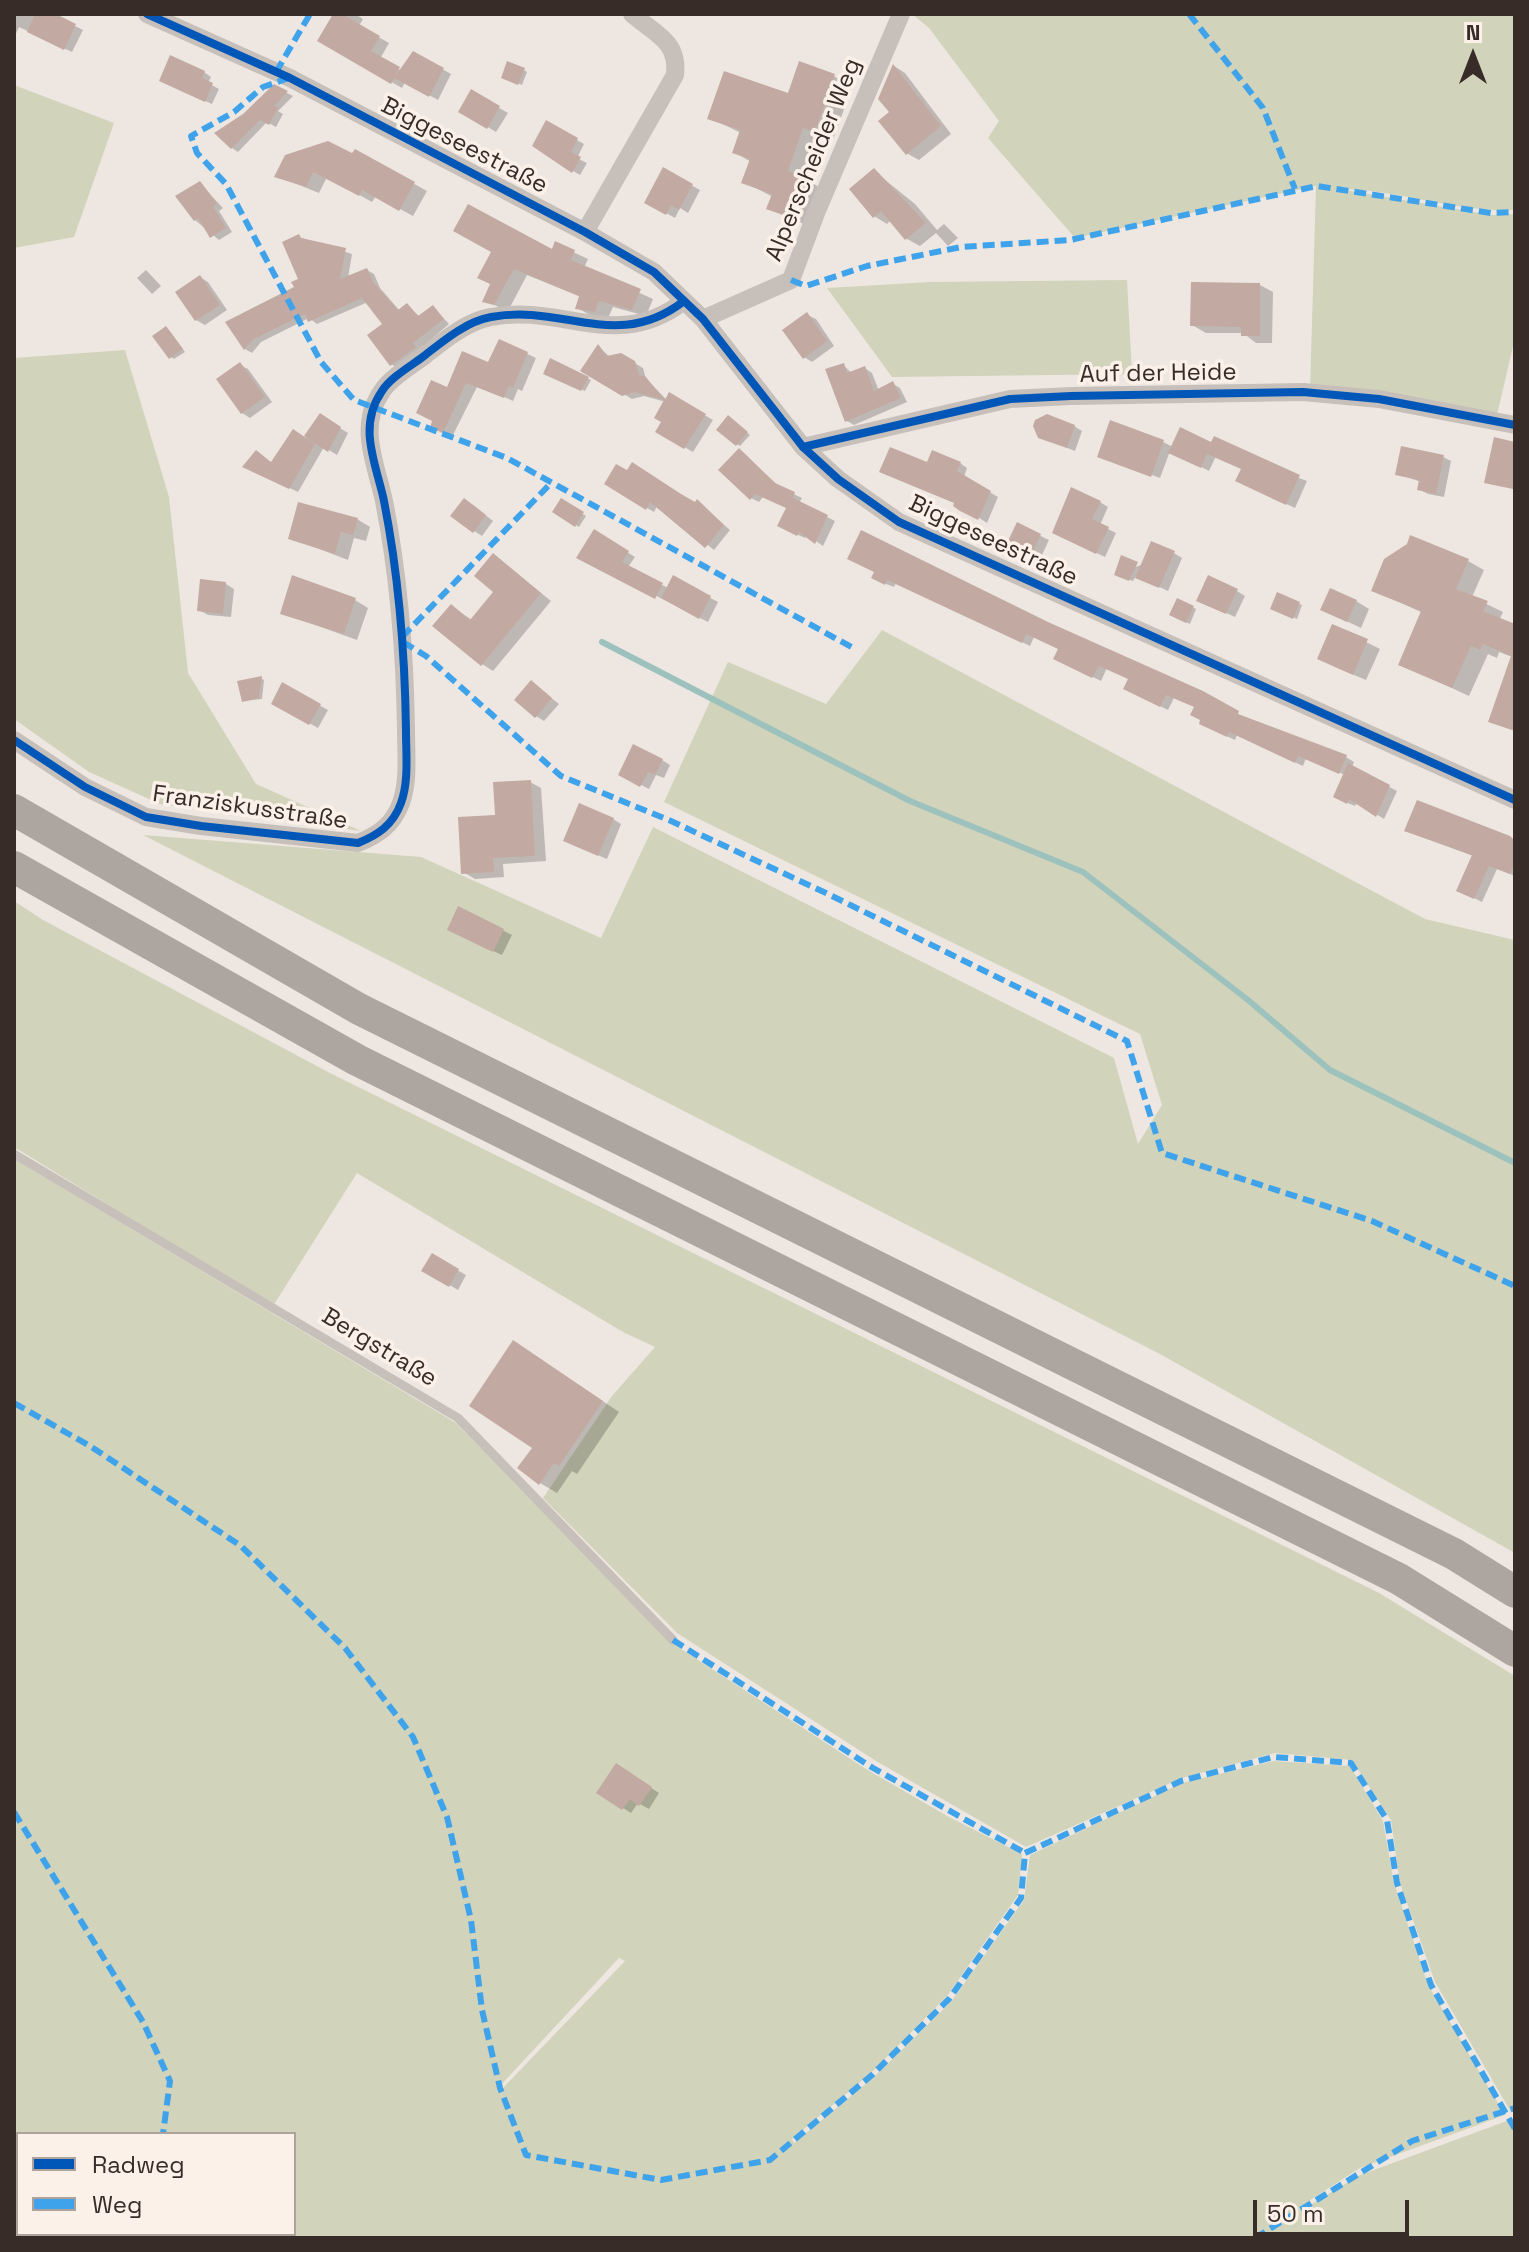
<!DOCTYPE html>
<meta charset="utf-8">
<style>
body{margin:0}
#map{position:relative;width:1529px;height:2252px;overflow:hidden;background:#eee7e1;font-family:"Space Grotesk",sans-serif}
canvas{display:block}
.frame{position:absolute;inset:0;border:16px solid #382c28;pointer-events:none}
.legend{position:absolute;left:16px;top:2132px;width:280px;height:104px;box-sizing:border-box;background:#fbf1e9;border:2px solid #ada29c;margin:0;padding:10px 14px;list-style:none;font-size:24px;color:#382c28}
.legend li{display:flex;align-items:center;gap:16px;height:40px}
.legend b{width:40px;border:2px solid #ada29c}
.north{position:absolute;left:1433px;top:16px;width:80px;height:80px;-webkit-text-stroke:6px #fbf1e9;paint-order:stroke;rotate:0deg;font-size:22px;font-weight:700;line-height:32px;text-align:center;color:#382c28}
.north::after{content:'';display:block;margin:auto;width:28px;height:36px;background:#382c28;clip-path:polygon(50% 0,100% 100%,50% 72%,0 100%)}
.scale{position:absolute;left:1253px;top:2200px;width:156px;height:36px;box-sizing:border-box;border:4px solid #382c28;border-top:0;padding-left:10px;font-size:24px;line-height:28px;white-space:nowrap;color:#382c28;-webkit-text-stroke:6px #fbf1e9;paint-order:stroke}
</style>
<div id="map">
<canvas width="1529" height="2252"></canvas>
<div class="frame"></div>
<ul class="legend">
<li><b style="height:10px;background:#0057b8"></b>Radweg</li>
<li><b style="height:10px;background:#3fa3eb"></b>Weg</li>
</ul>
<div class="north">N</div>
<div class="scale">50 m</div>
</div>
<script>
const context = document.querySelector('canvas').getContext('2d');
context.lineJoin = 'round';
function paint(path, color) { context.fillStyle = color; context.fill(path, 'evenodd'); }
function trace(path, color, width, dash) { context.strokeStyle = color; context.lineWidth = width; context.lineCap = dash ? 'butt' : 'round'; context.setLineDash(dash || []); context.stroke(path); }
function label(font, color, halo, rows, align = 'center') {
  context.font = font + ' "Space Grotesk",sans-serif'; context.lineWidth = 7; context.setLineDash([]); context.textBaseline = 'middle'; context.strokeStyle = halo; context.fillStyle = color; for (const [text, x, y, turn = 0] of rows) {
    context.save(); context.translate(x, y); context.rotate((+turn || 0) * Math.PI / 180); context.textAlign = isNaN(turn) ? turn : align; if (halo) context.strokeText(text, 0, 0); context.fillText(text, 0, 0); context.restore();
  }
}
const green = new Path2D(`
 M912,14h603v196c-59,3 -117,-21 -175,-21l151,26 24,-1v124l-19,81 -186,-28 6,-205 -241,52 -87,-100 11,-17 -70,-93z
 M14,85l100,38 -40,114 -60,11z
 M1127,280l5,94 -240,3 -65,-89 103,-6z
 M125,350l44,147 19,176 68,111 105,47 -201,-27 -71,-32 -75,-53v-361z
 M882,630l543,289 90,21v613l-355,-199 -1017,-519 278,22 180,81 52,-111 461,231 24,86 24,-39 -22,-71 -476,-232 64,-140 98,42z
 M14,901l29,19 287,153 1049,520 136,83v435l-4,1 -76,-130 -35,-99 -9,-63 -39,-60 -77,-7 -93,25 -156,69 -150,-86 -199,-128 -134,-135 69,-102 43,-49 -32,-15 -266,-159 -84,133 -259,-159z
 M16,1160l440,263 222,224 188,122 83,48 73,37 -4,41 -71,101 -76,77 -79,66 2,4 80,-66 77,-75 73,-102 6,-45 152,-72 92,-22 76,5 33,55 11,62 34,102 77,130 -145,53 -50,32v5l50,-30 155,-57v120h-1325l-3,-4h107v-100h-276v100h143l2,4h-149zM619,1958l6,3 -125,130 -1,-4z`);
const shadow = new Path2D(`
 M14,14h37l32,16 -11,22 -53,-25 -5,11z
 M335,14h20l8,5 -4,7 30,17 -9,16 22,12 12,-18 37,21 -13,26 -33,-18 -3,6 -82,-47z
 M894,66l11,7 46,61 -32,26 -11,-6 -27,-32 11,-9z
 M524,70l3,2 -5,13 -15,-6z
 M204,72l7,5 -3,6 11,6 -7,15 -44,-20z
 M834,76l18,11 -19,53 -12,-4 -15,44 23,12 -14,37 -46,-21 4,-11 -29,-15 7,-20 -17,-10 7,-19 -31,-15 79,-22z
 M275,87l18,9 -15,15 5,3 -7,13 -9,-5 -29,30 -6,-4 15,-35z
 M472,92l36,21 -12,19 -35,-21z
 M547,123l37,21 -7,14 10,5 -7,12 -28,-16z
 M355,151l72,40 -14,25 -37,-20 -4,6 -45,-25 -8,16 -42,-17 76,-20z
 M664,170l36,20 -12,23 -8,-5 -5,10 -29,-16z
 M874,171l41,33 22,26 7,-6 14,14 -10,8 -12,-13 -16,13 -13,-7 -16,-19 -4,4 -13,-8z
 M200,184l23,24 -4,3 13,21 -13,8 -24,-20z
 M299,237l53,17 -4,24 19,-8 7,4 6,14 20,23 7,-6 13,12 13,-10 16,17 -51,44 -7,-4 -6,-40 -17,-22 -51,22 -8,-6 -48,24 -9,11 -7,-4 55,-69z
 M556,244l32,15 -4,9 69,31 -7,17 -33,-9 -5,11 -18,-3 -13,-7 4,-11 -54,-22 -19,36 -23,-10 7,-17 -12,-7 72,-25z
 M146,270l15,16 -9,8 -15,-16z
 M200,277l8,5 19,28 -22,15 -9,-5z
 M1260,285l13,7 -1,51h-16l-13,-10h-37l-14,-8z
 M807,315l9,4 18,27 -22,16 -8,-5z
 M169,330l16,22 -11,7 -3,-2z
 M500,341l36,17 -14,33 -4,-2 -5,12 -35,-16 -26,52 -12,-5 8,-43 41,-24z
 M599,347l12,11 10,-3 22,13 3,11 21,21 3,-5 43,25 -20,32 -35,-20 6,-10 2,-20 -22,-6 -12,3 -49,-29z
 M551,361l40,19 -6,11 -39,-18z
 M240,365l8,4 24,33 -22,16 -8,-5z
 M844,366l8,7 13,-5 7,5 7,18 14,-7 7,4 7,14 -53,23 -7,-4z
 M320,416l28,17 -11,22 -13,-8 -26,45 -45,-21 19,-7 33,-25z
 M732,420l18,15 -10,11 -3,-2z
 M1074,426l8,5 -7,20 -35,-14z
 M1496,439l19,5v45l-29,-7z
 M1163,442l10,5 39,-2 95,36 -12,27 -49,-23 -3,-16 -27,-13 -7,15 -39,-20 -10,27 -55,-20z
 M739,450l42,38 21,10 -3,5 36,18 -12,25 -16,-11 -2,3 -18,-8 1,-22 -25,-11 -4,5 -8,-4z
 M1443,457l8,4 -7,36 -16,-3 -9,-5 2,-7 -23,-8z
 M960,463l7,5 -3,9 34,20 -11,26 -31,-20 -28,-38z
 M606,484l89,21 3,-3 32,28 -16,20 -57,-44 -3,6z
 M561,501l25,15 -7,11 -24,-15z
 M1100,502l8,5 -8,18 16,8 -11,24 -43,-20z
 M473,505l20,16 -11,15 -8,-5z
 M357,519l13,8 -4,14 -12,-3 -6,22 -57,-22z
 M1018,525l31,15 -8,17 -23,-10z
 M595,532l40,25 -7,10 40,21 6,-10 44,24 -10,20 -129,-65z
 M1174,553l8,5 -14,33 -32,-15 -3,5 -17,-7z
 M494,555l57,46 -58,70 -11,-7 -31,-58 21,14 24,-28z
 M1468,561l16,9 -12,27 31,15 -4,8 16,6v32l-16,-6 -2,6 -9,-4 -19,42 -69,-32 23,-51 -50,-23z
 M876,572l171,52 155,69 43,26 101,38 8,5 -2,5 45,24 -13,28 -27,-17 -2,4 -12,-5 2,-26 -39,-17 -3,8 -66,-31 -2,5 -26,-12 -13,-21 -22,-9 -6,12 -35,-17 -3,-14 -23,-11 -6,13 -38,-19 -3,-13 -26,-12 -4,9 -134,-63 -2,4 -13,-5z
 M226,584l8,5 -3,28 -23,-2 -9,-5z
 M1237,591l8,5 -10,21 -28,-13z
 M1278,594l24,11 -5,14 -25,-11z
 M355,600l13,8 -11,32 -75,-27z
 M1178,601l18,8 -6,15 -19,-9z
 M1356,601l13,8 -8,19 -38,-18z
 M1334,626l46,23 -14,31 -33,-14z
 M261,678l3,2 -2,19 -18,2z
 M531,682l28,22 -15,17 -8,-5z
 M283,685l45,25 -10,18 -45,-25z
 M662,760l8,5 -6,13 -8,-3 -7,14 -29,-15z
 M530,782l11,6 5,73 -43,3 1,13 -29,2 -12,-7 34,-55z
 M613,819l8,5 -14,35 -34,-14z
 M1414,834l101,9v33l-18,-7 -15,33 -16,-8 7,-38z
 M459,908l53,27 -10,20 -45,-21z
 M433,1256l33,19 -8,15 -34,-20z
 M531,1353l88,59 -42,62 -5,-3 -15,22 -17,-10z
 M625,1771l34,22 -10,16 -11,-6 -7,10 -32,-20z`);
const stream = new Path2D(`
 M602,642l308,159 173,71 165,128 82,70 185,93`);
const building = new Path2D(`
 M35,14h21l20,10 -12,26 -37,-18z
 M333,14h9l38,22 -9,15 29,16 -9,17 -74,-43z
 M413,51l31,17 -15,29 -35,-19z
 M170,55l35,16 -3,7 11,5 -8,19 -46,-21z
 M507,61l18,7 -7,17 -17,-7z
 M799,61l36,13 -20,58 -12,-4 -15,43 24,9 -15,40 -31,-11 6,-15 -31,-11 9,-24 -18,-6 8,-23 -33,-11 17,-48 64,22z
 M893,64l48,62 -35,29 -28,-34 11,-9 -11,-13z
 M274,84l14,7 -14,15 4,2 -9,17 -9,-5 -29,29 -17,-16 29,-19z
 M471,89l29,17 -13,23 -29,-17z
 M546,120l32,18 -7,14 10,5 -9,16 -40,-27z
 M328,141l24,12 3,-4 60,33 -16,29 -37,-21 -3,6 -46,-24 -7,15 -32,-10 11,-22z
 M663,167l30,17 -14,26 -8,-5 -5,10 -22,-12z
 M874,168l52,55 -21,17 -24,-29 -8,7 -24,-29z
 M200,181l17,22 -4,4 13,21 -16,10 -12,-20 -4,3 -19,-25z
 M468,204l84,45 3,-8 20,9 -4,10 70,29 -9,21 -33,-9 -4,11 -20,-3 4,-13 -65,-27 -20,36 -12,-3 8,-18 -13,-6 14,-26 -38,-21z
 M299,234l2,4 45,10 -6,31 27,-11 6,14 25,28 9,-7 11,13 15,-11 11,14 -31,24 3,4 -26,19 -23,-31 15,-11 -20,-26 -54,24 -3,-8 -51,25 -10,11 -19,-28 69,-35 -3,-5 7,-3 -16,-37z
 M200,275l20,30 -25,16 -20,-29z
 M1191,282l69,1v53h-19v-9l-51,-1z
 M807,312l20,29 -24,18 -21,-29z
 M166,326l17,23 -14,10 -17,-23z
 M499,339l29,13 -15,36 -4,-2 -5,12 -38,-15 -23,50 -13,-5 2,-7 -16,-8 15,-33 16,7 15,-36 26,11z
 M598,344l9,12 14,-3 14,8 4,14 6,1 20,24 4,-8 37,22 -22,35 -29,-17 6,-10 -7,-4 10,-18 -29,-8 -13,4 -42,-25z
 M550,358l39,19 -8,14 -38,-17z
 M240,362l25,35 -24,17 -25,-35z
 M844,363l3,10 18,-7 9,25 19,-10 8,17 -56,24 -20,-53z
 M320,413l21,14 -13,25 -24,-16z
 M1047,414l28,11 -8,23 -29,-10 -5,-12 2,-6z
 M728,415l20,17 -12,14 -20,-16z
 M1110,420l54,20 -13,37 -54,-20z
 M1180,427l31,15 3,-6 86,39 -14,30 -51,-24 6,-12 -34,-15 -6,14 -33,-15z
 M293,429l22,15 -26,45 -47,-22 14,-17 15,12z
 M1494,437l21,5 -2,47 -29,-6z
 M1401,446l43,9 -8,39 -19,-4 2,-10 -24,-5z
 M890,447l37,15 5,-12 29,12 -4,9 34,20 -13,29 -18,-9 -7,-5 1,-3 -75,-31z
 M739,448l36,35 20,9 -2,6 35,17 -13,29 -16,-12 -2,4 -20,-10 9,-18 -31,-14 -5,6 -32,-30z
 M632,462l49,32 14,8 2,-3 27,26 -19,23 -55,-46 -4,8 -42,-26 12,-20 11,6z
 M1071,487l30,14 -9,18 17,8 -13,27 -44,-21z
 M464,498l22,17 -13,18 -23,-17z
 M561,498l23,14 -9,15 -23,-15z
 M298,502l60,16 -5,17 -12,-3 -6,22 -47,-15z
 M1017,522l24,12 -9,20 -25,-11z
 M594,529l35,22 -7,11 41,21 -8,16 -79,-41z
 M861,530l187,92 155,69 36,20 -1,3 109,41 -8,19 -41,-18 -3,7 -66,-31 -2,5 -28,-13 1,-4 -10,-5 4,-8 -28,-12 -6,12 -37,-18 5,-10 -29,-13 -7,12 -39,-19 5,-10 -32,-15 -4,9 -135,-63 -2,5 -14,-7 3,-6 -27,-13z
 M1410,535l59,24 -13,30 32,12 -5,10 32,13v107l-27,-9 23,-66 -28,-12 -3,6 -9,-4 -19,42 -54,-23 23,-54 -50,-20 13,-32 23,-15z
 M1151,541l24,10 -16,37 -24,-10z
 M493,553l48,40 -60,73 -49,-40 19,-22 19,16 23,-28 -19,-16z
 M1121,555l17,7 -9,19 -15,-6z
 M292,575l64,23 -12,36 -64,-20z
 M673,575l38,21 -12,23 -38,-21z
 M1208,575l30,14 -12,25 -30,-13z
 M200,579l26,3 -3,32 -26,-3z
 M1330,588l27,12 -10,22 -27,-12z
 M1277,592l23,10 -7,17 -23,-10z
 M1177,598l17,8 -8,17 -17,-8z
 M1332,624l36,15 -15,36 -36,-16z
 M262,676l-3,22 -17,4 -5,-21z
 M531,680l21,18 -17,20 -21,-18z
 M282,682l39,22 -12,21 -38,-21z
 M633,744l30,15 -8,16 -7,-3 -8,15 -22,-12z
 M1348,763l42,22 -14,32 -27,-18 -2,5 -14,-7z
 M531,780l4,76 -42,2 1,14 -33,2 -3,-57 37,-2 -2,-33z
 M1417,800l93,36 5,5v21l-5,12 -21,-8 -15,33 -18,-8 16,-36 -68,-24z
 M579,803l35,15 -16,38 -35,-15z
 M458,906l46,23 -11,23 -46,-22z
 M432,1253l27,16 -10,18 -28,-16z
 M513,1340l90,61 -44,65 -5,-3 -15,22 -22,-17 15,-20 -63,-42z
 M616,1763l36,24 -13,19 -9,-7 -8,11 -26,-17z`);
const lane = new Path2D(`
 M14,1154l444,264 215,222`);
const street = new Path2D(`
 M147,14l143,64 295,154 69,40 49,47 100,128 35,32 61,43 616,278
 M585,232l90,-157c4,-34 -20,-41 -43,-61
 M703,319l88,-39 25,-67 85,-199
 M803,447l207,-48 61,-3 232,-4 76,7 136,26
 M14,740l71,47 61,30 55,9 157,17c20,-8 35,-18 43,-40 8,-22 5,-49 5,-72 -1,-77 -7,-154 -22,-230 -8,-38 -27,-74 -2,-110 9,-14 29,-25 42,-35 19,-15 43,-35 67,-39 72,-14 126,36 193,-16`);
const highway = new Path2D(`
 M14,810l345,199 1095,545 61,38
 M14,867l343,193 1042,519 116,72`);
const quiet = new Path2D(`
 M1189,14l74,94 32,81
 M276,72l34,-58
 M289,78l-26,9 -29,25 -43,24 6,17 29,31 95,178 33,38 153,58 348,191
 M791,280l15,6 61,-20 94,-19 109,-7 247,-54 174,27 24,-1
 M402,637l150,-155
 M403,642l23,14 135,120 110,45 155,72 301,148 35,112 210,68 143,65
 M14,1403l76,43 151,100 104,102 68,89 34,80 24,103 11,90 18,78 26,67 135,25 109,-20 102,-85 77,-76 72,-101 4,-45
 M673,1640l200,128 152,85
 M14,1812l129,210 27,59 -7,53
 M1025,1853l156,-72 93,-24 77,6 36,57 10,63 34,102 84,144
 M170,2234l2,4
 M1255,2238l157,-97 103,-33`);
const cycleway = new Path2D(`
 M147,14l143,64 295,154 69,40 49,47 100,128 35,32 61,43 616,278
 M803,447l207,-48 61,-3 232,-4 76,7 136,26
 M14,740l71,47 61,30 55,9 157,17c20,-8 35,-18 43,-40 8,-22 5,-49 5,-72 -1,-77 -7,-154 -22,-230 -8,-38 -27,-74 -2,-110 9,-14 29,-25 42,-35 19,-15 43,-35 67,-39 72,-14 126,36 193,-16`);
const streetNames = [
 ["Biggeseestraße",464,146,27],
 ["Alperscheider Weg",814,160,-68],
 ["Auf der Heide",1158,374,-1],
 ["Biggeseestraße",993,541,25],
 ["Franziskusstraße",250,808,8],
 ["Bergstraße",379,1348,31]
];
paint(green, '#d1d3ba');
paint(shadow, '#0003');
trace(stream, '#9dc2be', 6);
paint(building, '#c2a9a2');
trace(lane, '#c7bfba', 9);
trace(street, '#c7bfba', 18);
trace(highway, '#ada6a0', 32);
trace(quiet, '#3fa3eb', 6, [12, 6]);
trace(cycleway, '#0057b8', 8);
label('24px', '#382c28', '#fbf1e9', streetNames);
</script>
